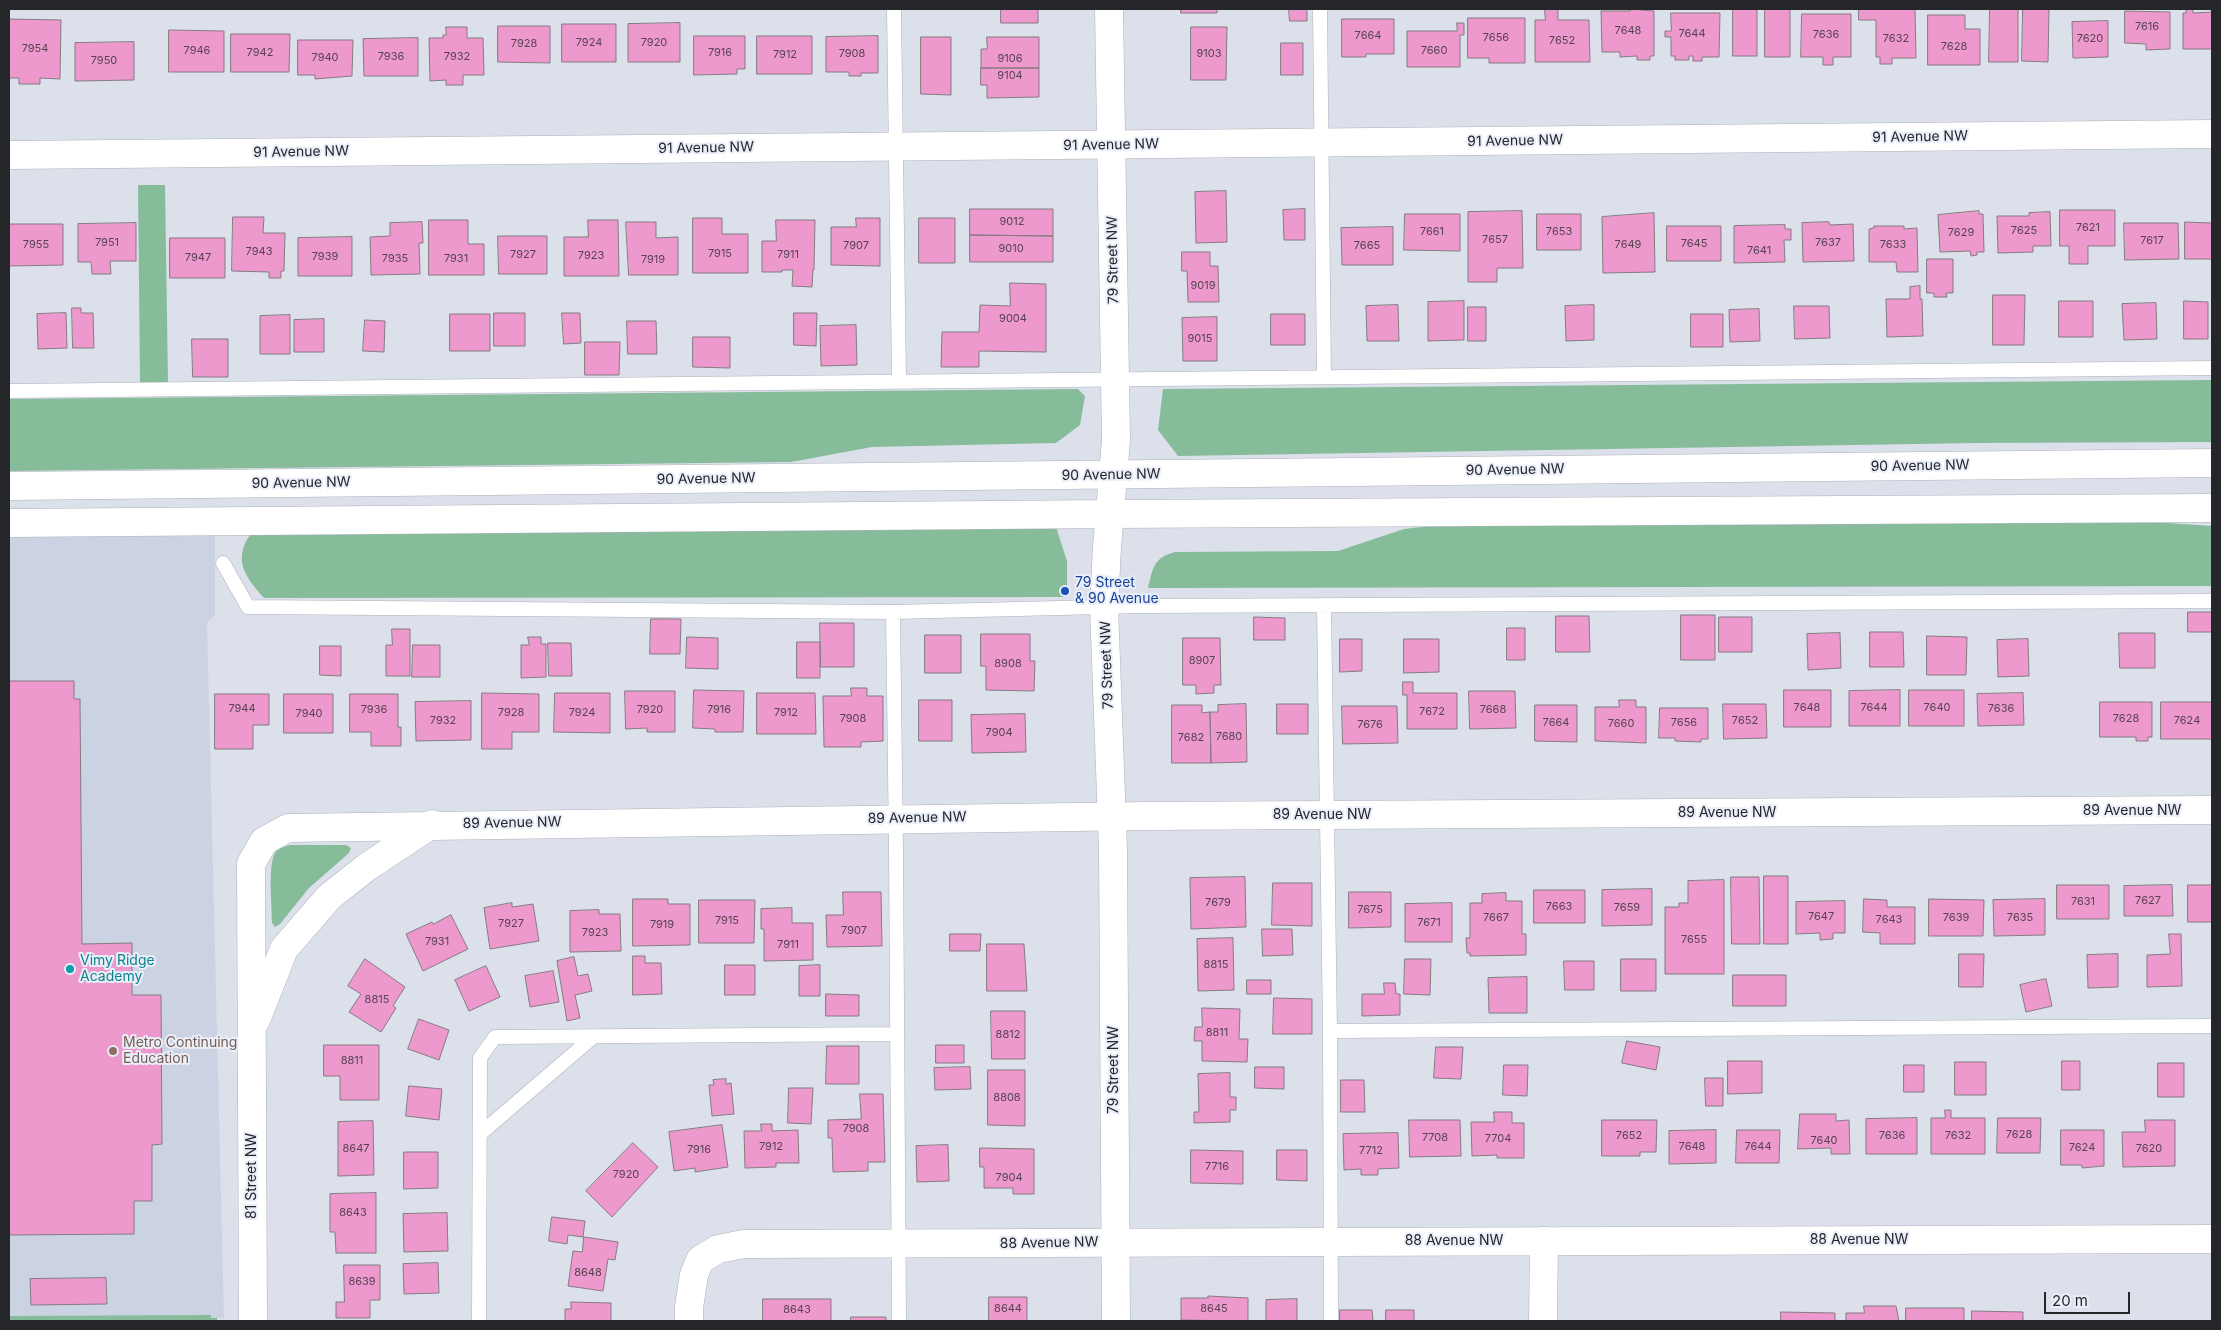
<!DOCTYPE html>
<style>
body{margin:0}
#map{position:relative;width:2221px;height:1330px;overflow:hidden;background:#dce0ea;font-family:Inter,sans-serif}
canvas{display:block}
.frame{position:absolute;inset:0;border:10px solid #242629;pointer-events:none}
.scale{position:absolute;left:2044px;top:1292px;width:86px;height:22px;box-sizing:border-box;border:2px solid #242629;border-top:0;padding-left:6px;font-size:15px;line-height:18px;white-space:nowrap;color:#242629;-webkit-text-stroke:4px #e9eef8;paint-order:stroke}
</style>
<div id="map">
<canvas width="2221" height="1330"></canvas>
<div class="frame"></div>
<div class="scale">20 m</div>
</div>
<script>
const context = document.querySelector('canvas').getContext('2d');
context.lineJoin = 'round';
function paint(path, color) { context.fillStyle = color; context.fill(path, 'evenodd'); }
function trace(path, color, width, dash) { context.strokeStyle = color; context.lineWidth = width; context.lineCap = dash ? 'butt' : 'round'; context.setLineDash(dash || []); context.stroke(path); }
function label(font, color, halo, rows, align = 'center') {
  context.font = font + ' Inter,sans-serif'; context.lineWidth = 4; context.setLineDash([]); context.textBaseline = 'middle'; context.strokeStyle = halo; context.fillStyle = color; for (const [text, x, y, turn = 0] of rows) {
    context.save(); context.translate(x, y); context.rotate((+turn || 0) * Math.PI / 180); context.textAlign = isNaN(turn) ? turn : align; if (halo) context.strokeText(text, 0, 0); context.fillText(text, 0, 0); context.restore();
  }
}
const built = new Path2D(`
 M215,532v83l-8,8 17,695 -215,2v-785z`);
const green = new Path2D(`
 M138,185h27l3,198h-28z
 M2212,380v62l-235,1 -799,13 -20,-26 5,-41z
 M1078,389l7,7 -5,29 -24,18 -184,4 -81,15 -782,9v-72z
 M2153,522l59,4v60l-1064,2c5,-20 5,-30 27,-36l163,-1 66,-22 35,-4z
 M1055,524l12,37v36l-803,1c-20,-22 -33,-41 -10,-68z
 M290,845h56l5,3 -2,5 -40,35 -29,36 -5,3 -3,-4c0,-16 -4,-54 2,-68 3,-7 9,-8 16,-10z
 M211,1315v3h6v3h-208v-5z`);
const building = new Path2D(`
 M1001,9h37v14h-37z
 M1181,9h36v4h-36z
 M1289,9h18v12h-17z
 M1545,9h13v11h31l1,42h-55v-42h10z
 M1630,9l24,2v45h-4v4h-13v-4l-17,1v-5h-18l-1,-41h29z
 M1733,9h24v47h-24z
 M1765,9h25v48h-25z
 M1859,9h56l1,49h-24v6h-12v-7h-4v-37h-17z
 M1990,9h28v53h-29z
 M2023,9h26l-1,53 -26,-1z
 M2186,9h7v4l19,-1v37h-29v-36h3z
 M2125,11l45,1v37l-24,1v-6l-21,-1z
 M1671,13h49l-1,44h-17v4h-9v-5h-4v4h-14v-4h-4v-19h-6v-6h6z
 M1802,14h49v43h-18v8h-10v-8h-22z
 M1928,15h37v14h15v36h-52z
 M1468,18h57v45h-36v-5h-21z
 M9,19l52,1 -1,59 -20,-1v6h-21v-6h-10z
 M1342,19h52v35h-28v3h-24z
 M2108,21v36l-35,1 -1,-36z
 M680,23v39h-52v-38z
 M1457,23h7v12h-4v32h-53v-36h50z
 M562,24h54v38h-54z
 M498,26h52v37l-52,-1z
 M446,27h21v11h16l1,37h-21v10h-17v-5l-16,1 -1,-43h14v-3h3z
 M1191,27h36l-1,53h-35z
 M169,30l55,1v41h-55z
 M231,34h59l-1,38h-58z
 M694,36h51v33h-8v5l-43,1z
 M757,36h55v38h-55z
 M878,36v37h-17v3h-12v-4h-23v-35z
 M921,37h30v58l-30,-1z
 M987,37h52v31h-58v-19h6z
 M418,38v38h-54l-1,-37z
 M298,40h55l-1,36 -37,3v-4h-17z
 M134,42v38l-59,1v-38z
 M1281,43h22v32h-22z
 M981,68h58v29l-52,1v-13h-6z
 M1226,191l1,51 -31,1 -1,-51z
 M970,209h83v27l-83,-1z
 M1305,209v31h-21l-1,-30z
 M2060,210h55v36h-27v18h-19v-18h-9z
 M1522,211l1,57h-26v14h-29v-70z
 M1979,211v3h4l1,38h-7v3l-6,1 -1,-5 -30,1 -2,-37z
 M2050,212l1,34h-18v6l-35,1 -1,-37h32v-3z
 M1654,213l1,59 -52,1 -1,-56z
 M1405,214h55v37l-56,-1z
 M1537,214h44v36h-44z
 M233,217h31l-1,16h22l-1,38h-3v7h-12v-6l-37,-1z
 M693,218h29v16h26v39h-55z
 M856,218h24v48l-49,-1v-38h25z
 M919,218h36v45h-36z
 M429,220h39v24h16v31h-55z
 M588,220h30l1,56h-55v-39h24z
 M776,220h39l-1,50h-1l-1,17 -20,-1 1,-16h-11v2h-20v-31h14z
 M422,222l1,21h-4l1,31 -49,1 -1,-38 20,-1v-13z
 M626,222h30v16l22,-1v38h-49z
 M1829,222l1,3 23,-1 1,37 -51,1 -1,-39z
 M2185,222l27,1v36h-27z
 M136,223v38h-26l1,13h-19l-1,-12h-13v-38z
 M2124,223h54l1,36 -54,1z
 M9,224h54v41l-54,1z
 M1785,225v4h6v11h-7l1,22 -51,1v-37z
 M1667,226h54v35h-54z
 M1874,226h30v3l13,-1 1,44h-21l-1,-10h-27v-33l5,-1z
 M1393,227v38h-51l-1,-37z
 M970,235l83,1v26h-83z
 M498,236h49v38h-48z
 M352,237v39h-54v-38z
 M170,238h55v40h-55z
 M1182,252h28v14h8l1,36h-31l-1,-31h-5z
 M1927,259h26v34h-7l1,4h-13v-4h-7z
 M1010,283l36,1v68l-67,-1v16h-38l1,-35h37l1,-27 30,1z
 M1920,286v13h2l1,37 -36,1 -1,-38h24v-12z
 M1993,295h32l-1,50h-31z
 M1464,301v39l-36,1v-39z
 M2059,301h34v36h-34z
 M2184,301l24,1v37h-24z
 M2156,303l1,36 -33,1 -2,-36z
 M1398,305l1,36h-32l-1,-35z
 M1594,305v35l-28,1 -1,-35z
 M1794,306h35l1,32 -35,1z
 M1468,307h18v34h-18z
 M72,308h9v5h12l1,35h-21z
 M1759,309l1,32 -30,1 -1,-32z
 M66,313l1,35 -29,1 -1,-35z
 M494,313h31v33h-31z
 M562,313h18l1,30 -17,1z
 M794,313h23l-1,33 -22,-1z
 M450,314h40v37h-40z
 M1271,314h34v31h-34z
 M1691,314h32v33h-32z
 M290,315v39h-30v-38z
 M1217,317v44h-34l-1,-43z
 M324,319v33h-30v-32z
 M365,320l20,1 -1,31 -21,-1z
 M627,321h29l1,33h-29z
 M856,325l1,40 -36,1 -1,-40z
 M693,337h37v31l-37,-1z
 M192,339h36v38h-35z
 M585,342h35l-1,33h-34z
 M2188,612h24v20h-24z
 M1681,615h34v45h-34z
 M1556,616h33l1,36h-34z
 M1254,617l31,1v22h-31z
 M1719,617h33v35h-33z
 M651,619h30l-1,35h-30z
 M820,623h34v44h-33z
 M1507,628h18v32h-18z
 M392,629h18v47h-24v-31h6z
 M1870,632h33l1,35h-34z
 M1840,633l1,35 -33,2 -1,-36z
 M2119,633h36v35h-35z
 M981,634h49v27h5l-1,30 -48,-1v-24h-5z
 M925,635h36v38h-36z
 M1927,636l40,1 -1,38h-39z
 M528,637h13v7h5v33l-25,1v-33h8z
 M687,637l31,1v31l-32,-1z
 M1183,638h37l1,47h-7v8l-18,1v-9h-13z
 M1340,639h22v32l-22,1z
 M1404,639h35v33l-35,1z
 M2028,639l1,37 -31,1 -1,-37z
 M797,642h23v36h-23z
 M548,643h23l1,33h-23z
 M413,645h27v32h-28z
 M320,646h21v30l-21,-1z
 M9,681h65v18h6l2,245 50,-1v52h29l1,149 -10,1v56h-18v33l-125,1z
 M1403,682h10v11h44v36h-50v-34h-4z
 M851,688h16v8h16v45l-22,1v5h-37l-1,-51h28z
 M694,690l50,1 -1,41h-28v-3l-22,-1z
 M1784,690h47v37h-47z
 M1900,690v36h-51v-35z
 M1909,690h55v36h-55z
 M625,691h50v41h-28v-4l-21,1z
 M1469,691h46l1,37 -46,1z
 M482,693l57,1v38h-27v17h-30z
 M555,693h55v40l-56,-1z
 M757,693h58l1,41h-59z
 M2023,693l1,32 -46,1 -1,-32z
 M215,694h54v31h-16v24h-38z
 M284,694h49v39h-49z
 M350,694h48v33h3v19h-30v-14h-21z
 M919,700h33v41h-33z
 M1619,700h17v7h10v36l-51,-2v-34h24z
 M471,701v39l-55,1 -1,-39z
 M2100,702h52v35h-4v4h-12v-4h-36z
 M2161,702h51v37h-51z
 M1246,704l1,58 -36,1 -1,-51h8v-7z
 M1277,704h31v30h-31z
 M1723,704h43l1,34 -43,1z
 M1172,705h30v8l8,-1 1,51h-39z
 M1535,705h42v37l-42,-1z
 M1342,706h55l1,37 -55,1z
 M1660,708h48v31h-7v3l-26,-1v-3h-16z
 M1025,714l1,38 -54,1 -1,-38z
 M1764,876h24v68h-24z
 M1245,877l1,50 -55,2 -1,-51z
 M1731,877h28l1,67h-28z
 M1724,880v94h-59v-67h14v-4h9v-22z
 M1273,883h39v43l-40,-1z
 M2057,885h52v34h-52z
 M2172,885l1,31h-49v-30z
 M2188,885h24v37h-24z
 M1652,889v36l-50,1v-36z
 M1534,890h51v33h-51z
 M843,892h38l1,54 -55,1 -1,-32h17z
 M1349,892h42v35l-42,1z
 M1506,893v8h16v33h4v21l-56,1v-3h-3l-1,-15h4v-35h12v-9z
 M633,899h35v5h22v41l-57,1z
 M1864,899l23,1v7h28v37h-35v-11l-17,-1z
 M1929,899l55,1 -1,36h-54z
 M2045,899v36l-51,1 -1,-36z
 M699,900h56l-1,43h-55z
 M1845,901v32h-12v6l-13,1v-7l-24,1v-32z
 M512,903v4l21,-3 6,37 -49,8 -6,-41z
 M1452,903v39h-47v-38z
 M792,908v15h21v37l-49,1v-32h-3v-20z
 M599,910v4h21l1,37 -51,1v-41z
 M451,915l17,34 -45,22 -17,-37 26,-12 1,2z
 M1262,929h30l1,26 -30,1z
 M950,934h31l-1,17h-30z
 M2169,934h12l1,52 -35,1v-32l23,-1z
 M1233,938l1,52 -36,1 -1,-52z
 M987,944h37l3,47h-40z
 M1959,954h25l-1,33h-24z
 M2118,954v33l-30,1 -1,-33z
 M633,956h12v7h16l1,31 -29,1z
 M574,957l4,19 10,-2 4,17 -17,4 5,23 -13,3 -10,-60z
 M365,959l40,28 -12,19 3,2 -15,24 -32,-20 12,-18 -13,-8z
 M1405,959h26l-1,36 -26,-1z
 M1621,959h35v32h-35z
 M1564,961h30v29h-29z
 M725,965h30v30h-30z
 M820,965v31h-21v-30z
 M486,966l14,31 -31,14 -14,-31z
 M553,971l6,31 -29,5 -5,-31z
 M1733,975h53v31h-53z
 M1527,977v36h-38l-1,-35z
 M2046,979l6,27 -26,6 -6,-27z
 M1247,980h24v14h-24z
 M1384,983h11l1,11h4v21l-38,1v-22h22z
 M826,994l33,1v21h-33z
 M1274,998l38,1v35h-39z
 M1202,1008l38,1 -1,30h9l-1,23 -45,-1v-20h-8l1,-14h7z
 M991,1011h34v48h-33z
 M419,1019l30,11 -10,30 -31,-11z
 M1627,1041l33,6 -4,23 -34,-7z
 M324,1045h55v55h-39v-24h-16z
 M936,1045h28v18h-28z
 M827,1046h32v38h-33z
 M1436,1047h27l-2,32 -27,-1z
 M1728,1061h34v32l-34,1z
 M2062,1061h18v29h-18z
 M1955,1062h31v33h-31z
 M2158,1063h26v34h-26z
 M1504,1065h24l-1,31 -24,-1z
 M1904,1065h20v27h-20z
 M970,1067l1,22 -36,1 -1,-22z
 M1255,1067h29v22l-29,-1z
 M988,1070h37v56l-37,-1z
 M1230,1073v24h6v13h-6v12l-36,1v-11h5l-1,-38z
 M1705,1078h18v28h-17z
 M726,1079v5l5,-1 3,31 -22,2 -3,-31h5l-1,-5z
 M1341,1080h23l1,32h-24z
 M409,1086l33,3 -3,31 -33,-4z
 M789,1088h24l-2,36 -23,-1z
 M860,1094h23l2,68h-17v9l-35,1 -1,-34h-4v-18l33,-1z
 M1945,1110h6v8h34v36h-54v-36h14z
 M1494,1112h18v11h12v35h-27v-3l-25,1 -1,-34h23z
 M1800,1114h36v7l13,-1 1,34h-19v-6l-33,1z
 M1917,1118v36h-51v-35z
 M1998,1118h43l-1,35h-43z
 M1409,1120h51l1,36 -51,1z
 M1602,1120h55l-1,32h-16v4h-38z
 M2145,1120h30v46l-52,1 -1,-35h23z
 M373,1121l1,54 -36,1v-54z
 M761,1124h11v7l26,-1 1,33h-23v4l-31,1 -1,-37h17z
 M722,1125l6,42 -33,5v-4l-21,3 -5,-39z
 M1716,1130v33l-47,1v-33z
 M1737,1130h43l-1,33h-43z
 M2061,1130h43v36l-22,2v-3h-21z
 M1398,1133l1,35 -21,1v6h-17v-6l-17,1 -1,-36z
 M633,1143l25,24 -46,50 -26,-26z
 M948,1145l1,36 -32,1 -1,-36z
 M980,1148l54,1v45h-21v-6h-29v-21h-4z
 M1191,1150l52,1v33l-52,-1z
 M1277,1150h30v31l-30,-1z
 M404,1152h34v36l-34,1z
 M376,1193v60h-40l-1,-21h-5v-38z
 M447,1213l1,38 -44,1 -1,-38z
 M552,1217l33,4 -2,16 -15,-2 -1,9 -18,-3z
 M584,1237l34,5 -3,18 -7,-1 -5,32 -35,-5 5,-35 9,1z
 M438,1263l1,30 -35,1 -1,-30z
 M344,1265h36v35h-10v18h-34v-16h8z
 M106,1278l1,26 -76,1 -1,-26z
 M1208,1296l40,2v23l-67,-1v-22h27z
 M989,1297h38v24h-38z
 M763,1299h68v22h-68z
 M1297,1299v22h-31v-21z
 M571,1302l40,1v18h-46v-12h6z
 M1864,1306h32l3,15h-53v-8h18z
 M1906,1308h58v13h-58z
 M1340,1310h32l1,11h-33z
 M1386,1310h28v11h-28z
 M1972,1311l51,1v9h-51z
 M1781,1312l54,1v8h-54z
 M851,1317h35v4h-35z`);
const lane = new Path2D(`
 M894,9l5,372
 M1320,9l4,368
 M9,391l2203,-23
 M223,563l25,44 645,5 250,-6 1069,-5
 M1324,605l6,426 1,290
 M893,612l3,238 3,471
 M1330,1031l882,-5
 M480,1134l113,-97
 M479,1321l1,-263 15,-21 401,-3`);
const street = new Path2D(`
 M9,155l2203,-21
 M256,1020l28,-71 45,-52 38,-30 65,-43
 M253,1321l-2,-457 13,-23 24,-13 858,-12 1066,-6
 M689,1321v-14l5,-32 6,-15 18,-11 26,-5 1468,-5
 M1543,1321l1,-80`);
const secondary = new Path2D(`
 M1109,9l7,431 -9,107 -3,60 9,243 3,471
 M9,486l2203,-23
 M9,523l1101,-9 1102,-6`);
const markers = [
 [1065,591,5,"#1a4fb4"],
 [70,969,5,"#0f9aa8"],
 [113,1051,5,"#8d6e63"]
];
const numberNames = [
 ["7616",2147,27],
 ["7648",1628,31],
 ["7644",1692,34],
 ["7636",1826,35],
 ["7664",1368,36],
 ["7656",1496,38],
 ["7632",1896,39],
 ["7620",2090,39],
 ["7652",1562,41],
 ["7924",589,43],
 ["7920",654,43],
 ["7928",524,44],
 ["7628",1954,47],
 ["7954",35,49],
 ["7946",197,51],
 ["7660",1434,51],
 ["7942",260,53],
 ["7916",720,53],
 ["7908",852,54],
 ["9103",1209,54],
 ["7912",785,55],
 ["7936",391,57],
 ["7932",457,57],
 ["7940",325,58],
 ["9106",1010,59],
 ["7950",104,61],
 ["9104",1010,76],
 ["9012",1012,222],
 ["7621",2088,228],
 ["7625",2024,231],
 ["7661",1432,232],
 ["7653",1559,232],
 ["7629",1961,233],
 ["7657",1495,240],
 ["7617",2152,241],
 ["7951",107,243],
 ["7637",1828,243],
 ["7645",1694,244],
 ["7955",36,245],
 ["7649",1628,245],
 ["7633",1893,245],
 ["7907",856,246],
 ["7665",1367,246],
 ["9010",1011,249],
 ["7641",1759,251],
 ["7943",259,252],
 ["7915",720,254],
 ["7927",523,255],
 ["7911",788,255],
 ["7923",591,256],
 ["7939",325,257],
 ["7947",198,258],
 ["7935",395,259],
 ["7931",456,259],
 ["7919",653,260],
 ["9019",1203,286],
 ["9004",1013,319],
 ["9015",1200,339],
 ["8907",1202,661],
 ["8908",1008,664],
 ["7648",1807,708],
 ["7644",1874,708],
 ["7640",1937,708],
 ["7944",242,709],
 ["7636",2001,709],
 ["7936",374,710],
 ["7920",650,710],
 ["7916",719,710],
 ["7668",1493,710],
 ["7672",1432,712],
 ["7928",511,713],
 ["7924",582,713],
 ["7912",786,713],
 ["7940",309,714],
 ["7908",853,719],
 ["7628",2126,719],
 ["7932",443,721],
 ["7652",1745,721],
 ["7624",2187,721],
 ["7664",1556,723],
 ["7656",1684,723],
 ["7660",1621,724],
 ["7676",1370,725],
 ["7904",999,733],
 ["7680",1229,737],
 ["7682",1191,738],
 ["7627",2148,901],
 ["7631",2083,902],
 ["7679",1218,903],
 ["7663",1559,907],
 ["7659",1627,908],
 ["7675",1370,910],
 ["7647",1821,917],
 ["7667",1496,918],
 ["7639",1956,918],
 ["7635",2020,918],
 ["7643",1889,920],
 ["7915",727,921],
 ["7671",1429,923],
 ["7927",511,924],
 ["7919",662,925],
 ["7907",854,931],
 ["7923",595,933],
 ["7655",1694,940],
 ["7931",437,942],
 ["7911",788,945],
 ["8815",1216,965],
 ["8815",377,1000],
 ["8811",1217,1033],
 ["8812",1008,1035],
 ["8811",352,1061],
 ["8808",1007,1098],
 ["7908",856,1129],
 ["7628",2019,1135],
 ["7652",1629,1136],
 ["7636",1892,1136],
 ["7632",1958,1136],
 ["7708",1435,1138],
 ["7704",1498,1139],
 ["7640",1824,1141],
 ["7912",771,1147],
 ["7648",1692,1147],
 ["7644",1758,1147],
 ["7624",2082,1148],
 ["8647",356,1149],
 ["7620",2149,1149],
 ["7916",699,1150],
 ["7712",1371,1151],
 ["7716",1217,1167],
 ["7920",626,1175],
 ["7904",1009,1178],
 ["8643",353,1213],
 ["8648",588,1273],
 ["8639",362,1282],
 ["8644",1008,1309],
 ["8645",1214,1309],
 ["8643",797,1310]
];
const streetNames = [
 ["91 Avenue NW",1920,137,-1],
 ["91 Avenue NW",1515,141,-1],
 ["91 Avenue NW",1111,145,-1],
 ["91 Avenue NW",706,148,-1],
 ["91 Avenue NW",301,152,-1],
 ["79 Street NW",1113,260,-91],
 ["90 Avenue NW",1920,466,-1],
 ["90 Avenue NW",1515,470,-1],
 ["90 Avenue NW",1111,475,-1],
 ["90 Avenue NW",706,479,-1],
 ["90 Avenue NW",301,483,-1],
 ["79 Street NW",1107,665,-92],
 ["89 Avenue NW",2132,811],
 ["89 Avenue NW",1727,813],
 ["89 Avenue NW",1322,815],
 ["89 Avenue NW",917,818,-1],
 ["89 Avenue NW",512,823,-1],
 ["79 Street NW",1114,1070,-90],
 ["81 Street NW",252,1176,-90],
 ["88 Avenue NW",1859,1240],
 ["88 Avenue NW",1454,1241],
 ["88 Avenue NW",1049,1243,-1]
];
const transitNames = [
 ["79 Street",1075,583],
 ["& 90 Avenue",1075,599]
];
const cultureNames = [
 ["Vimy Ridge",80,961],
 ["Academy",80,977]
];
const educationNames = [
 ["Metro Continuing",123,1043],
 ["Education",123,1059]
];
paint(built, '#cbd3e2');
paint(green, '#87bc9b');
paint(building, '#ed99ce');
trace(building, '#857b81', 1);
trace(lane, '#adb1ba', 15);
trace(street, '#adb1ba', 29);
trace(secondary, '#adb1ba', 29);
trace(lane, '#fff', 14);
trace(street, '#fff', 28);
trace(secondary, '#fff', 28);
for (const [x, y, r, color] of markers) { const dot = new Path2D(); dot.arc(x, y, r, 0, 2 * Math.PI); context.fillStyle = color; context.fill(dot); trace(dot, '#e9eef8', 2); }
label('11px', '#564352', null, numberNames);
label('14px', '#242629', '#e9eef8', streetNames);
label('14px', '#164399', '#e9eef8', transitNames, 'left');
label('14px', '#0d838f', '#e9eef8', cultureNames, 'left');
label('14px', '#785e54', '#e9eef8', educationNames, 'left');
</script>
